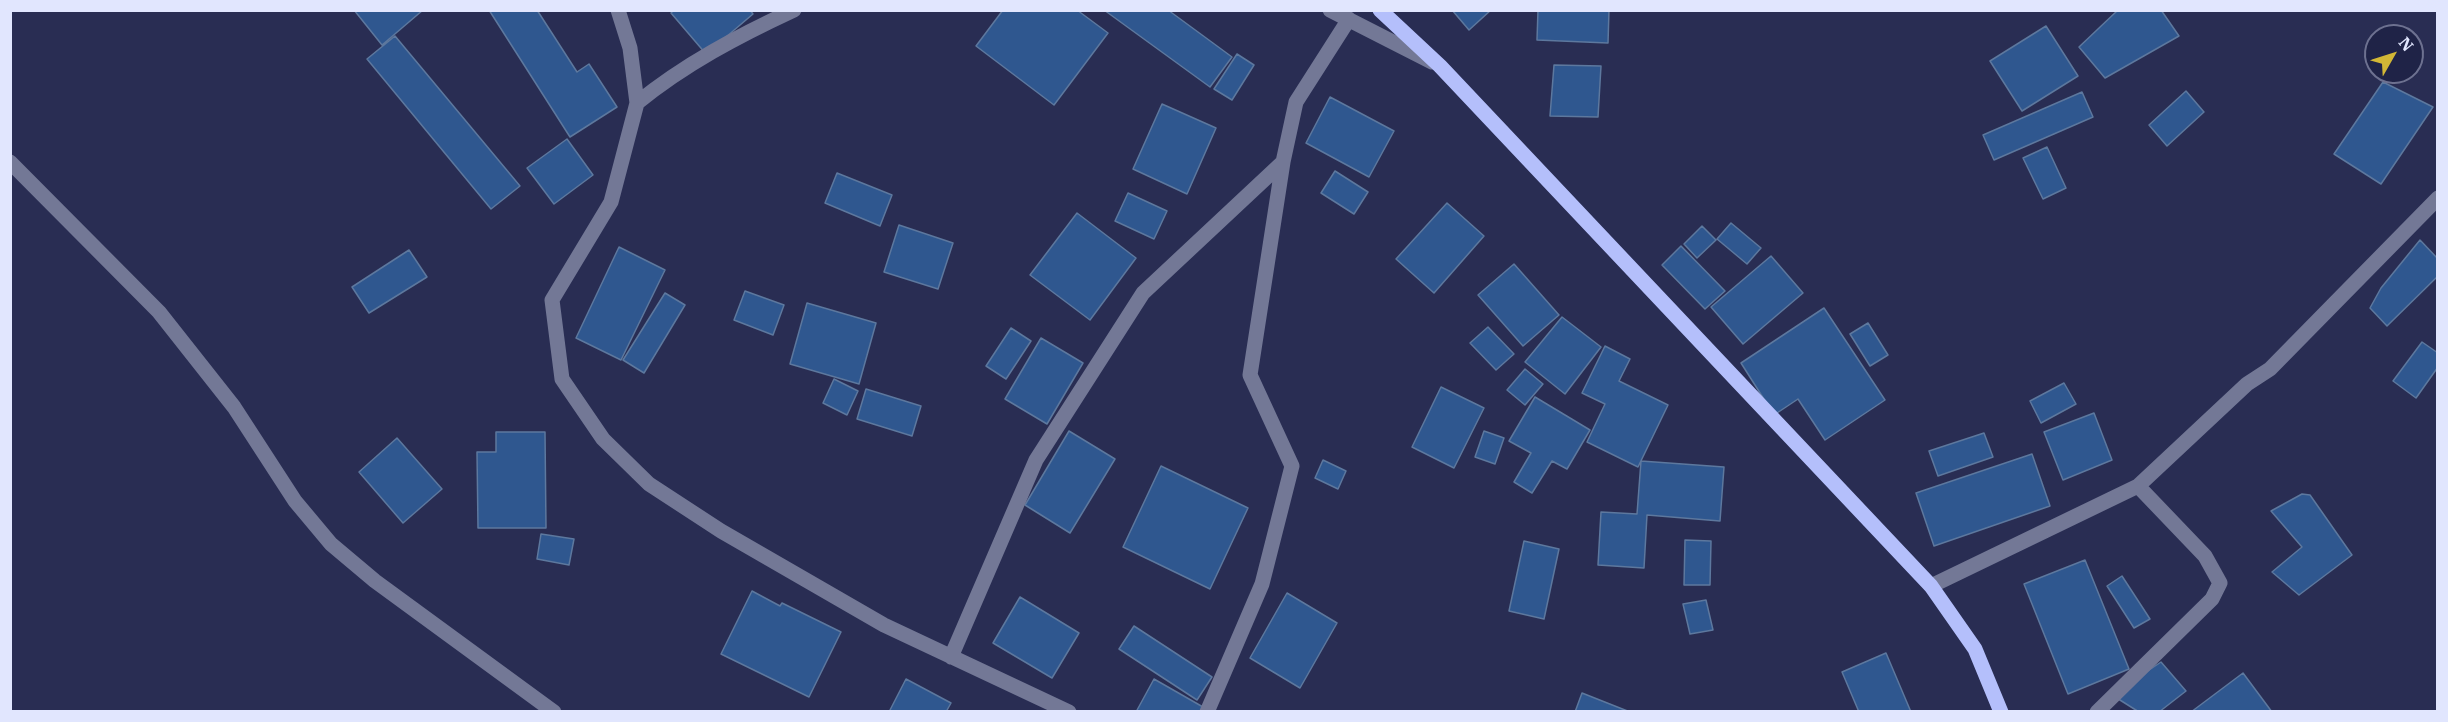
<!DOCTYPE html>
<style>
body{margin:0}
#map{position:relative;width:2448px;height:722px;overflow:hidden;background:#292d53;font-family:"IBM Plex Serif",serif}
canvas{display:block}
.frame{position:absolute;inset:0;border:12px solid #e1e6fe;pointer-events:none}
.north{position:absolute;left:2364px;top:24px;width:60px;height:60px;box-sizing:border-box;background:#1f2347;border:2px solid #6d7190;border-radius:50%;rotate:51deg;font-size:16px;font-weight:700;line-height:24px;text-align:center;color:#e1e6fe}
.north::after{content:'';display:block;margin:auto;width:21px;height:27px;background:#d2b736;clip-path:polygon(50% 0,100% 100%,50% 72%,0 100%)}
</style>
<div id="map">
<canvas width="2448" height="722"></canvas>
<div class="frame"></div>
<div class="north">N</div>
</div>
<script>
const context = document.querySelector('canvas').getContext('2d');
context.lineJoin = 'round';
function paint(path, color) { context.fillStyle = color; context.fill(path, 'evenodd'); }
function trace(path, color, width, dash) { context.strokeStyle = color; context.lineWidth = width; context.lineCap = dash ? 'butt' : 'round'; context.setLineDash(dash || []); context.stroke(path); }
const building = new Path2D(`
 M354,10h69l-41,35z
 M489,10h48l40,62 12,-8 28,43 -47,30z
 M674,10h76l3,4 -47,40 -35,-41z
 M1003,10h74l31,23 -54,72 -78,-59z
 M1104,10h64l64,47 -22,30z
 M1452,10h39l-22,20z
 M1538,10h71l-1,33 -71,-3z
 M2118,10h43l18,26 -74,42 -26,-31z
 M2046,26l32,50 -56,35 -32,-50z
 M395,36l125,150 -29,23 -124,-150z
 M1237,54l17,11 -22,35 -18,-11z
 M1554,65l47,1 -3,51 -48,-1z
 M2383,82l50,25 -52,77 -47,-30z
 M2186,91l18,21 -37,34 -18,-21z
 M2082,92l11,25 -99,43 -11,-25z
 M1330,97l64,34 -25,46 -63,-34z
 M1162,104l54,24 -29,66 -54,-25z
 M567,139l26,36 -39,29 -27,-36z
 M2047,147l19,41 -23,11 -20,-41z
 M1335,171l33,21 -14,22 -33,-21z
 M837,173l55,22 -12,31 -55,-23z
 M1128,193l39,18 -13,28 -39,-18z
 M1447,203l37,33 -50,57 -38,-34z
 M1077,213l59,45 -46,62 -60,-45z
 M1731,223l30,25 -14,16 -30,-25z
 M899,225l54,18 -15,46 -54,-17z
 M1702,226l14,14 -19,18 -13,-14z
 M2420,240l18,19v17l-51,50 -17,-18 11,-20z
 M1681,246l44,45 -20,18 -43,-44z
 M619,247l46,23 -44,90 -45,-22z
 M409,250l18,27 -58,36 -17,-26z
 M1771,256l32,37 -60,51 -32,-37z
 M1514,264l45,51 -36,31 -45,-51z
 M745,291l39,14 -11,30 -39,-15z
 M665,293l20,12 -41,68 -21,-13z
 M807,303l69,20 -17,61 -69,-20z
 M1824,308l61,92 -60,40 -27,-41 -24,16 -33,-52z
 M1562,317l39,30 -36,47 -40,-32z
 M1868,323l20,32 -18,11 -20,-32z
 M1488,327l26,27 -18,16 -26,-27z
 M1011,328l20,13 -25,38 -20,-13z
 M1041,338l42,25 -36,61 -42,-25z
 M2422,342l16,11v14l-22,31 -23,-17z
 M1605,346l25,13 -11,22 49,24 -30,62 -51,-25 18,-38 -23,-11z
 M1525,369l18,15 -18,21 -18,-15z
 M834,379l24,12 -11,24 -24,-12z
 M2064,383l12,21 -35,19 -11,-22z
 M1441,387l43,21 -30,60 -42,-21z
 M866,389l55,17 -9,30 -55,-17z
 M1535,397l55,33 -23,39 -15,-8 -20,32 -18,-11 17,-29 -22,-12z
 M2094,413l18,47 -49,20 -19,-48z
 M1069,431l46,28 -45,74 -45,-28z
 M1484,431l20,7 -9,26 -20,-7z
 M496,432h49l1,96h-68l-1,-76h19z
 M1984,433l9,24 -55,19 -9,-25z
 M397,438l45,51 -39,34 -44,-51z
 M2032,454l18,52 -116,40 -18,-53z
 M1323,460l23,11 -8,18 -23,-11z
 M1641,461l83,6 -4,54 -73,-6 -3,53 -46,-3 3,-53 36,2z
 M1161,466l87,42 -38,81 -87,-42z
 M2302,494l8,1 42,60 -53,40 -27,-23 30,-25 -31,-36z
 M541,534l33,5 -5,26 -32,-6z
 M1685,540l26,1 -1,44h-26z
 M1524,541l35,8 -15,70 -35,-8z
 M2085,560l44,109 -61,25 -44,-110z
 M2122,576l28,43 -16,9 -27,-42z
 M752,591l28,15 2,-3 59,29 -32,65 -88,-43z
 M1287,593l50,30 -37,65 -50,-30z
 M1020,597l59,36 -27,45 -59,-35z
 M1706,600l7,30 -23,4 -7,-30z
 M1134,626l78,51 -15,23 -78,-51z
 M1886,653l25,59h-52l-17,-40z
 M2161,662l25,29 -27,21h-20l-27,-17z
 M2243,673l29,39h-81z
 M906,679l45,24 -5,9h-57z
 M1154,679l49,28 -2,5h-65z
 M1582,693l48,19h-55z`);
const minor = new Path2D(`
 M618,10l12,38 7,55 -26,99 -59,98 10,79 41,60 46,45 72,47 163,94 185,87
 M1330,10l102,52
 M637,103c48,-39 101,-67 157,-93
 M10,162l149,150 75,95 61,94 36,43 44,37 179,131
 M1931,586l207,-100 109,-102 23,-15 168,-171
 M951,657l85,-197 107,-167 140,-131
 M1207,712l55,-128 30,-118 -42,-91 33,-213 13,-60 53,-83
 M2097,712l115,-113 8,-16 -15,-27 -67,-70`);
const major = new Path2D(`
 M1380,10l60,56 491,520 44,63 26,63`);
paint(building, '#2f578f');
trace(building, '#5d789e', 1.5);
trace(minor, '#737896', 15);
trace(major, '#b4bffb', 15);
</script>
